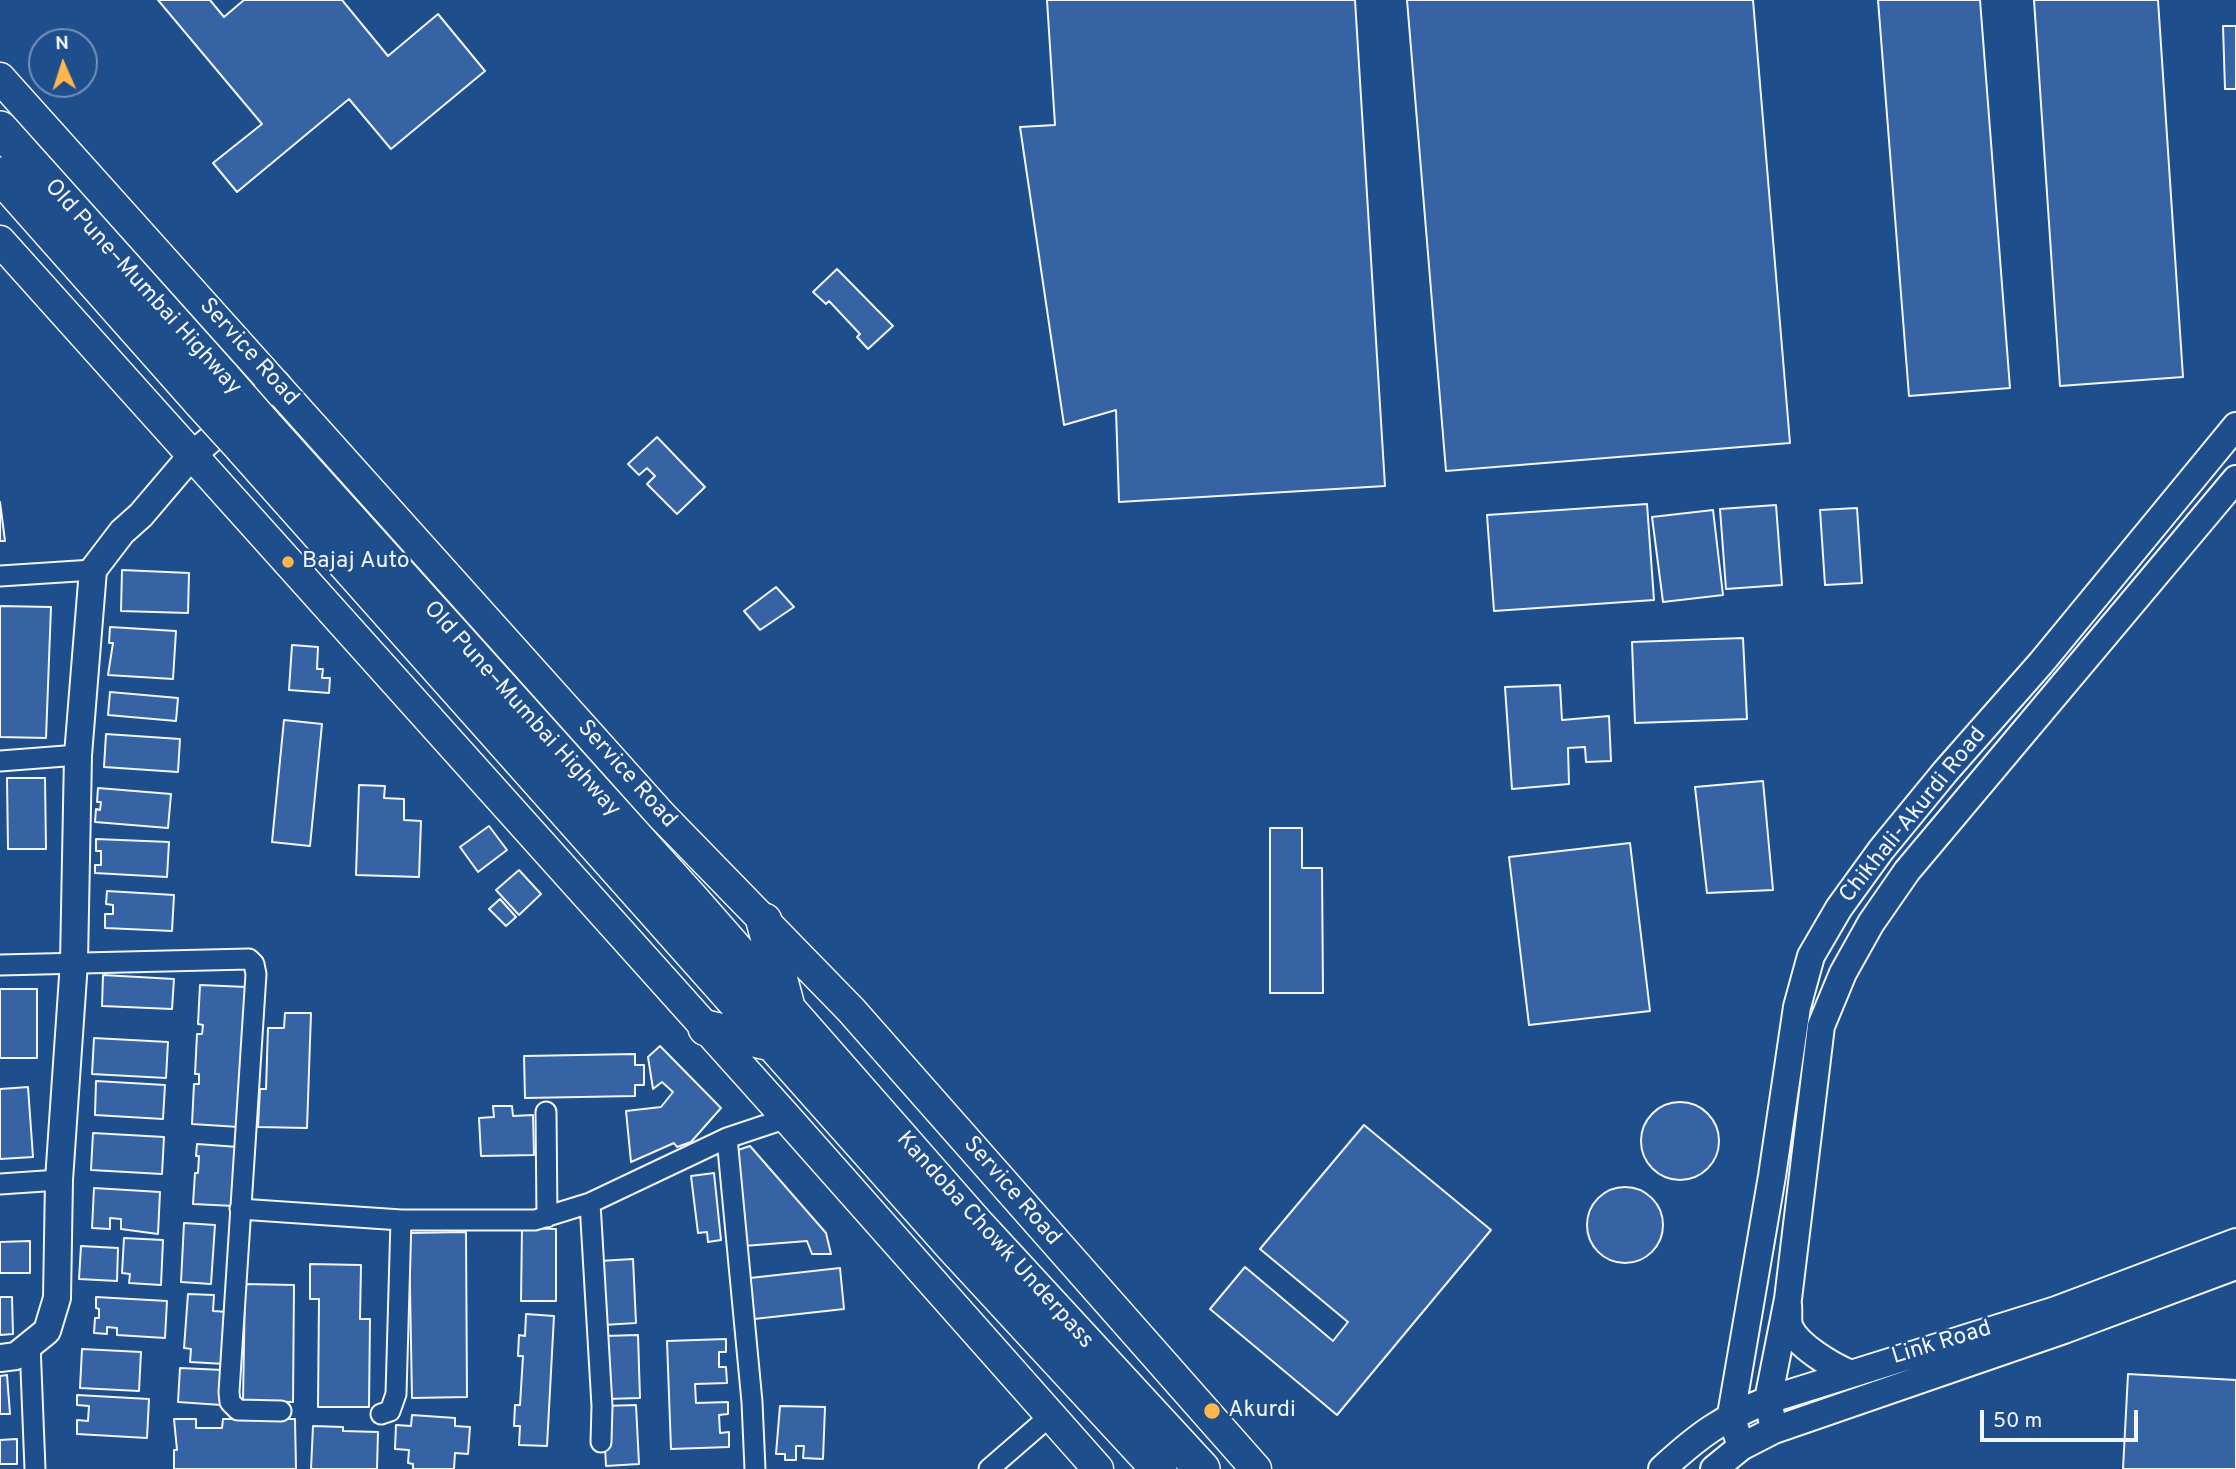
<!DOCTYPE html>
<meta charset="utf-8">
<style>
body{margin:0}
#map{position:relative;width:2236px;height:1469px;overflow:hidden;background:#1f4e8c;font-family:Overpass,sans-serif}
canvas{display:block}
.north{position:absolute;left:28px;top:28px;width:70px;height:70px;box-sizing:border-box;background:#1f4e8c;border:2px solid #7391ba;border-radius:50%;rotate:357deg;font-size:19px;font-weight:700;line-height:28px;text-align:center;color:#f2f6ff}
.north::after{content:'';display:block;margin:auto;width:24px;height:32px;background:#ffb74d;clip-path:polygon(50% 0,100% 100%,50% 72%,0 100%)}
.scale{position:absolute;left:1980px;top:1410px;width:158px;height:32px;box-sizing:border-box;border:4px solid #f2f6ff;border-top:0;padding-left:9px;font-size:21px;line-height:24px;white-space:nowrap;color:#f2f6ff;-webkit-text-stroke:5px #1f4e8c;paint-order:stroke}
</style>
<div id="map">
<canvas width="2236" height="1469"></canvas>
<div class="north">N</div>
<div class="scale">50 m</div>
</div>
<script>
const context = document.querySelector('canvas').getContext('2d');
context.lineJoin = 'round';
function paint(path, color) { context.fillStyle = color; context.fill(path, 'evenodd'); }
function trace(path, color, width, dash) { context.strokeStyle = color; context.lineWidth = width; context.lineCap = dash ? 'butt' : 'round'; context.setLineDash(dash || []); context.stroke(path); }
function label(font, color, halo, rows, align = 'center') {
  context.font = font + ' Overpass,sans-serif'; context.lineWidth = 5; context.setLineDash([]); context.textBaseline = 'middle'; context.strokeStyle = halo; context.fillStyle = color; for (const [text, x, y, turn = 0] of rows) {
    context.save(); context.translate(x, y); context.rotate((+turn || 0) * Math.PI / 180); context.textAlign = isNaN(turn) ? turn : align; if (halo) context.strokeText(text, 0, 0); context.fillText(text, 0, 0); context.restore();
  }
}
const building = new Path2D(`
 M158,0h52l14,17 20,-17h98l46,56 50,-42 47,57 -94,78 -42,-50 -112,93 -24,-29 49,-39z
 M1047,0h308l30,486 -266,16 -3,-92 -52,15 -44,-298 35,-2z
 M1407,0h346l37,443 -344,28z
 M1878,0h102l30,388 -101,8z
 M2034,0h124l25,377 -123,9z
 M2223,26h13v63h-11z
 M837,269l56,57 -25,23 -11,-12 3,-3 -31,-33 -3,3 -13,-12z
 M657,437l48,50 -28,27 -30,-30 8,-8 -8,-8 -8,7 -11,-11z
 M0,502l5,39h-5z
 M1647,504l7,96 -160,11 -7,-96z
 M1776,505l6,80 -56,4 -6,-80z
 M1857,508l5,75 -37,2 -5,-75z
 M1713,510l10,85 -60,7 -11,-85z
 M122,570l67,3 -1,40 -67,-2z
 M776,587l18,20 -34,23 -16,-19z
 M0,606l51,1 -5,131 -46,-1z
 M110,627l66,4 -3,48 -65,-4 5,-32h-4z
 M1743,638l4,81 -112,4 -3,-81z
 M292,645l26,2 -1,22h6l-1,9h8l-1,15 -40,-3z
 M1560,685l2,35 47,-4 2,45 -25,1 -1,-15 -17,1 1,36 -57,5 -7,-102z
 M110,692l68,6 -2,23 -68,-6z
 M284,720l38,4 -12,122 -38,-4z
 M106,734l74,5 -2,33 -74,-5z
 M7,778h38l1,71h-38z
 M1763,781l10,109 -66,3 -12,-106z
 M359,785l26,1 -1,12 20,1v21l17,1 -2,56 -63,-2z
 M98,788l73,6 -3,34 -73,-6 1,-13 4,1 1,-8h-4z
 M489,826l18,24 -29,22 -18,-25z
 M1270,828h32v40h20l1,125h-53z
 M96,839l73,3 -2,35 -72,-4v-8h6v-14h-5z
 M1630,843l20,168 -121,14 -20,-168z
 M519,870l22,24 -22,21 -23,-25z
 M107,891l67,4 -2,36 -67,-3v-14h8v-9l-7,-1z
 M500,899l16,18 -10,9 -17,-17z
 M103,975l71,4 -2,30 -70,-3z
 M200,985l47,2 -8,140 -47,-3 2,-40h5v-10h-4l2,-40h5l1,-9 -5,-1z
 M0,989h37v69h-37z
 M285,1013h26l-4,115 -49,-1 2,-38h6l2,-61h16z
 M94,1038l74,4 -2,36 -74,-4z
 M660,1046l61,62 -30,34 -14,5 -3,-4 -43,19 -5,-51 35,-4 12,-15 -11,-10 -9,7 -5,-32z
 M635,1054v11h9v20h-9v11l-110,2 -1,-42z
 M96,1081l69,4 -2,34 -68,-4z
 M28,1087l5,70 -33,2v-70z
 M1641 1141a39 39 0 1 1 78 0a39 39 0 1 1-78 0Z
 M493,1106h19l1,10 20,-1 1,40 -53,1 -2,-38 15,-1z
 M1364,1125l127,105 -154,185 -127,-106 35,-42 88,74 15,-19 -88,-73z
 M93,1133l71,4 -2,37 -71,-4z
 M197,1144l41,3 -4,59 -41,-2 2,-31h3l1,-17h-3z
 M750,1146l76,87 5,21h-19l-5,-13 -63,5 -6,-96z
 M714,1173l7,67 -13,2 -1,-10 -9,1 -7,-57z
 M1587 1225a38 38 0 1 1 76 0a38 38 0 1 1-76 0Z
 M94,1188l66,4 -2,42 -37,-5v-10l-11,-1v11l-18,-1z
 M184,1223l31,2 -4,59 -30,-2z
 M522,1228l34,1v72h-35z
 M466,1232l1,165 -55,1 -3,-165z
 M124,1238l39,2 -2,45 -32,-2 1,-9 -8,-1z
 M30,1241v32h-30v-31z
 M81,1246l37,2 -1,33 -38,-2z
 M633,1259l3,64 -33,2 -4,-64z
 M310,1264l51,1 -1,54h10l-1,88h-51l1,-108h-9z
 M840,1268l4,41 -90,10 -4,-41z
 M245,1284l49,1 -1,117 -50,-1z
 M188,1294l26,1 -1,16 16,1 -4,52 -35,-2 1,-13 -7,-1z
 M0,1297h12l1,37 -13,1z
 M96,1297l71,4 -2,37 -48,-3v-7l-10,-1v7l-13,-1 1,-15h4v-9l-3,-1z
 M526,1314l28,2 -7,130 -28,-1 1,-19h-6l1,-21h5l3,-49h-5l1,-21 6,1z
 M638,1335l2,63 -34,1 -2,-63z
 M726,1339v13h-7v15h7l1,16 -32,1 1,19 32,-1v12l-9,1 1,18 9,-1v15l-58,2 -4,-108z
 M82,1349l59,3 -2,39 -59,-3z
 M180,1368l43,2 -2,35 -43,-3z
 M2128,1374l108,6v89h-113z
 M7,1375l3,39h-10v-38z
 M77,1395l72,4 -2,39 -70,-4v-14l11,1 1,-15 -12,-1z
 M636,1405l3,59 -33,2 -3,-60z
 M780,1406l45,1 -2,52 -20,-1 1,-12h-8v14h-11v-6h-9z
 M412,1415l43,3v8l15,1 -2,27 -13,-1 -1,16h-41v-5l-5,-1 1,-13 -14,-1 1,-24 15,1z
 M174,1419h22v9h26l1,-9h72l1,50h-122v-19h3z
 M313,1426l30,1v4l35,1 -1,37h-66z
 M17,1439v25h-17v-24z`);
const street = new Path2D(`
 M0,576l93,-6
 M0,761l78,-6
 M0,965l249,-6 5,5 2,10 -27,418 1,10 8,8 43,1
 M546,1112l1,105
 M727,1138l25,264 3,67
 M0,1184l59,-4
 M590,1203l12,203 -1,36
 M240,1209l161,11h134l55,-17 137,-65 60,-20
 M30,1344l5,125
 M381,1414l9,-3 6,-17 5,-174
 M989,1469l61,-53`);
const secondary = new Path2D(`
 M1788,1305c1,6 -1,17 2,23 8,18 42,38 59,45
 M0,1358l16,-2 31,-25 10,-33 2,-118 15,-218 4,-207 15,-185 29,-38 19,-17 51,-60 85,-71
 M1774,1430l-6,-30 20,-101 33,-273 22,-53 28,-50 36,-52 329,-392
 M1741,1447l-10,-32 41,-239 25,-169 14,-51 28,-48 42,-58 64,-78 96,-109 195,-237
 M1662,1469c37,-34 59,-50 106,-69l288,-90 180,-68
 M1714,1469l27,-22 33,-17 290,-100 172,-64`);
const primary = new Path2D(`
 M0,78l662,738 189,194 405,459
 M0,241l787,877 311,351`);
const highway = new Path2D(`
 M0,129l224,250
 M0,175l201,227
 M267,428l423,470 286,326 226,245
 M243,448l710,798 206,223
 M764,921l22,82
 M706,1028l65,15`);
const highwayBridge = new Path2D(`
 M224,379l43,49
 M201,402l42,46`);
const markers = [
 [288,562,7,"#ffb74d"],
 [1212,1411,9,"#ffb74d"]
];
const streetNames = [
 ["Old Pune–Mumbai Highway",142,288,48],
 ["Service Road",248,353,48],
 ["Old Pune–Mumbai Highway",521,710,48],
 ["Service Road",626,775,48],
 ["Chikhali-Akurdi Road",1914,816,-51],
 ["Service Road",1011,1192,49],
 ["Kandoba Chowk Underpass",994,1241,48],
 ["Link Road",1942,1344,-17]
];
const poiNames = [
 ["Bajaj Auto",302,562],
 ["Akurdi",1228,1411]
];
paint(building, '#3563a3');
trace(building, '#f2f6ff', 2);
trace(street, '#f2f6ff', 23);
trace(secondary, '#f2f6ff', 30);
trace(primary, '#f2f6ff', 33);
trace(highway, '#f2f6ff', 38);
trace(street, '#1f4e8c', 19);
trace(secondary, '#1f4e8c', 26);
trace(primary, '#1f4e8c', 30);
trace(highway, '#1f4e8c', 35);
trace(highwayBridge, '#f2f6ff', 38, []);
trace(highwayBridge, '#1f4e8c', 35);
for (const [x, y, r, color] of markers) { const dot = new Path2D(); dot.arc(x, y, r, 0, 2 * Math.PI); context.fillStyle = color; context.fill(dot); trace(dot, '#1f4e8c', 2.5); }
label('23px', '#f2f6ff', '#1f4e8c', streetNames);
label('23px', '#f2f6ff', '#1f4e8c', poiNames, 'left');
</script>
